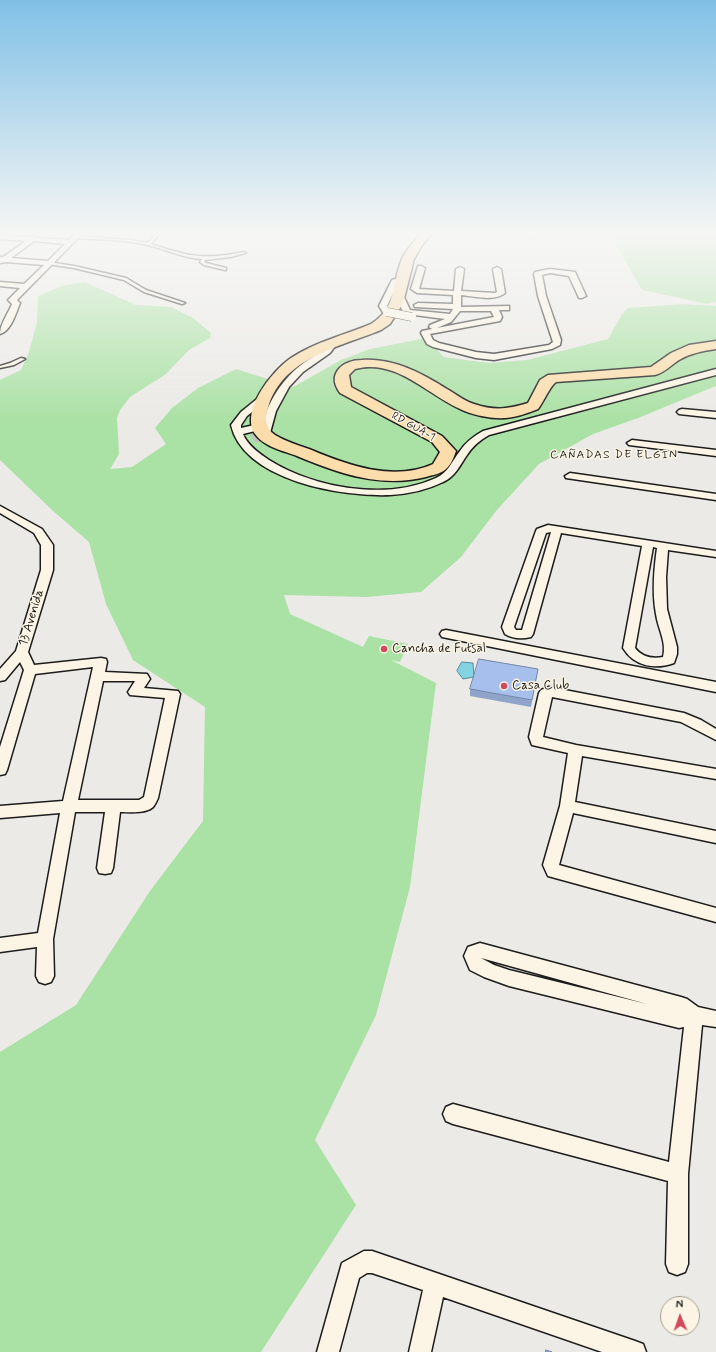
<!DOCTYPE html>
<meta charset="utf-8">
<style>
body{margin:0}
#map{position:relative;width:716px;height:1352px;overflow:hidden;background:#ebeae6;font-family:Mynerve,sans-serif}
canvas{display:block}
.north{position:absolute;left:660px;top:1296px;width:40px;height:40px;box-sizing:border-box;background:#fcf5e5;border:1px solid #a29e95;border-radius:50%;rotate:358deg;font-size:11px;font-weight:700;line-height:16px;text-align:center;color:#1c1c1c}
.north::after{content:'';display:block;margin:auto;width:14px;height:18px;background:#d1495b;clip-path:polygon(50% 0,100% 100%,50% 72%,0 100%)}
</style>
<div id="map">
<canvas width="716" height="1352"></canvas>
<div class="north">N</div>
</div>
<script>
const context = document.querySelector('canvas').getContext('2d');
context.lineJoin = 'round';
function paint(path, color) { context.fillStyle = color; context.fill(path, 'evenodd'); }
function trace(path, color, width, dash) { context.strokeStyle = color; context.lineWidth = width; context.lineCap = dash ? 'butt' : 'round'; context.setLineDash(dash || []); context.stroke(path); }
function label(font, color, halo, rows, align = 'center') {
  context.font = font + ' Mynerve,sans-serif'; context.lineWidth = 3; context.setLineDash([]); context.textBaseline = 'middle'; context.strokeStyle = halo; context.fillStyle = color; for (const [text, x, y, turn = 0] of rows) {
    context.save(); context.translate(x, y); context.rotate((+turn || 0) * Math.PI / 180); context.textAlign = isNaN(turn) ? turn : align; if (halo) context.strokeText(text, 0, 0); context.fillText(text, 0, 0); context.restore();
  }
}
const built = new Path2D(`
 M513,234h44l-22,8z`);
const green = new Path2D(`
 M619,234h97v68l-9,2 -65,-14 -27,-47z
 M85,282l51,23 35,2 22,11 18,15 -1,5 -21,12 -23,24 -36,23 -10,13 -3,8 2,36 -9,15 22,-2 34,-23 -11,-16 17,-20 26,-20 38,-19 57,18 48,-27 29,-11 56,-11 18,19 45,6 38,-3 81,-21 14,-25 6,-6 57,-4 31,2v80l-78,32 -45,16 -54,30 -43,47 -35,46 -40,35 -54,5 -83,-2 6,19 73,33 6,-11 39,8 -8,18 -9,-2 45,23 -26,204 -34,128 -61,125 41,65 -95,147h-261v-300l76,-47 74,-114 53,-70 2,-114 -72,-47 -27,-56 -17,-62 -37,-32 -52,-50v-80l21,-10 8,-18 8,-30 1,-26 24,-10z`);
const water = new Path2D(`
 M462,662l11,1 1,14 -11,2 -6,-8z`);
const streetTunnel = new Path2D(`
 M253,439l14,-8`);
const lane = new Path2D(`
 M155,234h4l-8,10c38,13 54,16 93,8l2,1 -16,4 -25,3 -1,2 2,1 20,5v2h-1l-21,-5 -4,-3 2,-3c-20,-1 -36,-10 -55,-14 -22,-6 -48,-5 -71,-7l-2,-1 2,-1 55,4 17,3z
 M49,262l25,4 52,12 20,12 39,13 -3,1 -38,-12 -20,-12 -50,-12 -26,-4v-2z
 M21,358l4,1 -11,6 -14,3v-2l10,-3z`);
const street = new Path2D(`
 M75,234h7l-65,66 3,3c-4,10 -9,28 -20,31 0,-10 8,-20 12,-30l-4,-4 12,-12 -20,-2v-4l24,2 20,-19 -38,-3 -6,1v-6h3l23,-16 -26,-2v-4l32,2 3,-1 3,2 31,2zM34,241l31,3 -17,17 -37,-3z
 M418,266h3l4,2 -6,21 35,2 2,-22 4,-2 4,2 -3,22 34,2 2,-1 -4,-23 4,-2 4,2 4,24c-10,9 -32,3 -44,2v12l48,-1v4h-10l3,7 -2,4 -70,13 3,6 6,3 37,9 18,2 55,-9 4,-3 -15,-46 -4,-22 1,-2 15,-3 25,3 11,24 -4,2h-3l-10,-22 -19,-3 -8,2 4,21 15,44 -1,5 -8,4 -58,11 -18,-2 -43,-11 -6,-3 -6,-11 1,-2 10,-2 -3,-2 1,-2 15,-6 -38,-5h-3l-9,-19 4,-2 4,2 7,15 40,4 3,-5 -38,-2 -1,-2 4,-2 35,1v-9l-36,-2 -6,-4zM460,311h31l3,6 -57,11 14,-6z
 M402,277l4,2 -8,4 -11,23 4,6 -1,2h-6l-5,-8 13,-26z
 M329,343h3l4,2 -6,8 -27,19 -14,15 -13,24 -6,22h-6l-1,-4 -20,5c4,11 17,20 26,26 45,28 117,41 167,18 12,-5 16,-17 24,-27 6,-9 14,-15 23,-20l233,-62v6l-227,60c-9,5 -16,11 -22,20 -7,10 -12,22 -24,27 -16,8 -35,12 -53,13 -47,2 -146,-14 -159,-70l10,-13 21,-17h6l2,2 -2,2 -21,17 -6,9v3l18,-4 4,2c4,-25 21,-49 42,-64 9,-6 18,-10 24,-19z
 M682,409l34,3v6l-37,-4 -2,-2 2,-2z
 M632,440l84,10v6l-87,-11 -2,-2z
 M570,473l146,21v6l-150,-22 -1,-2z
 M0,506l42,23 11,16v25l-25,82 6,13 67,-7 5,1 1,3 -2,10 42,2 3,5 -6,9 34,3 2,3 -22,104c-1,2 -3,7 -5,9 -8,7 -23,5 -33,5l-7,56 -2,5 -6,1 -6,-1 -2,-5 8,-56h-30l-22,127 1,37 -3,6 -6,2 -6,-2 -3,-6 1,-29 -37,5v-14l38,-5 22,-120 -60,5v-12l63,-5 30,-134 -58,7 -28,96 -2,4 -5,1v-28l24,-77 -4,-8 -15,18 -5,1v-12l16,-18 25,-81v-25l-7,-12 -34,-20zM103,681h32l-7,11 2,3 35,3 -21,99 -5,3h-61z
 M548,525l168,26v6l-48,-7 -2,27 1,32 10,38v7l-3,9c-20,7 -40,3 -51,-15l19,-102 -81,-13 -28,101 -2,3c-9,2 -18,2 -26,-3l-3,-7 34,-96 1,-2zM551,532l-29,98h-6l-2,-3 32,-94zM653,547l4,1c-3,21 -5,45 -1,66 2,15 11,28 7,43 -11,2 -21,0 -28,-9z
 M446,630l270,52v10l-274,-55 -2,-3 2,-3z
 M549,687l135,26 17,7 15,9v11l-35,-18 -129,-25 -9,40 33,8 140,24v10l-134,-23 -7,46 141,29v12l-143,-30 -14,52 157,43v14l-168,-46 -5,-11 17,-59 8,-53 -36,-8 -3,-8 10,-44 2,-3z
 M480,943l201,54 6,2 11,8 18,4v16l-14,-2 -14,149v90l-3,8 -8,3 -8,-3 -3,-8 2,-83 -215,-57 -7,-3 -3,-7 3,-7 7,-3 216,58 15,-135 -5,1 -170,-42 -25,-9 -14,-7 -6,-14 4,-9zM481,958l166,46 -138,-34 -15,-5z
 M364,1251h8l263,90 8,3 3,8h-44l-159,-55 -12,55h-22l14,-62 -51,-17h-5l-8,5 -20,74h-22l25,-89z`);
const primary = new Path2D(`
 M421,234h11l-9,10 -9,15 -11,44 -13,21 -9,6c-42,17 -99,28 -113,78 -4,11 -3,20 7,27 10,6 22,10 34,14 38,16 84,33 124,15l7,-12 -8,-10 -92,-49c-5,-7 -8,-15 -2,-23 5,-7 15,-10 24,-10 32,-2 59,13 85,29 9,5 17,12 27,15 21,7 34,5 54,-1l12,-23 8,-5 103,-8 20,-14 18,-8 27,-4v8c-13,2 -25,4 -37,11 -8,5 -15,13 -24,15l-99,7c-6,4 -12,19 -18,27 -10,4 -21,8 -32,9 -15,1 -35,-3 -48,-10 -32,-15 -63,-50 -103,-39l-6,6 2,12 91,49 14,15c-2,6 -5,14 -10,18 -5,5 -14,6 -20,8 -46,11 -86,-3 -129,-21 -13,-5 -33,-9 -42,-22 -15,-23 17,-63 36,-76 24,-16 54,-23 80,-34 27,-17 20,-40 31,-65 4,-9 12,-18 19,-25z`);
const streetBridge = new Path2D(`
 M387,312l25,5`);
const wall = new Path2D(`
 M538,669l-7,38 -61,-11v-7z`);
const building = new Path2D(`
 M479,659l59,10 -6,31 -62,-11z
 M546,1350l6,2h-6z`);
const markers = [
 [384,649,4,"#d1495b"],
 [504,686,4,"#d1495b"]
];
const farStreetnames = [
 ["RD GUA-1",413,427,29]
];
const farNeighbourhoodnames = [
 ["CAÑADAS DE ELGIN",614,455]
];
const streetNames = [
 ["13 Avenida",32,618,-73]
];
const poiNames = [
 ["Cancha de Futsal",392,649],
 ["Casa Club",512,686]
];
paint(built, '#d7dde8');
paint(green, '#aae1a4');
paint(water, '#84d3e3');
trace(water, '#5a8a93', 1);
trace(streetTunnel, '#c2c1be', 10, [10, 5]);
trace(lane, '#1c1c1c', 3);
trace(street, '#1c1c1c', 3);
trace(primary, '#1c1c1c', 3);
paint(lane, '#fcf5e5');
paint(street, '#fcf5e5');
paint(primary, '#fbddab');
trace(streetBridge, '#1c1c1c', 9, []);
trace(streetBridge, '#fcf5e5', 8);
paint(wall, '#90a4cb');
paint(building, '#a7bfec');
trace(building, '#7586a5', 1);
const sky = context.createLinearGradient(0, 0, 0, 423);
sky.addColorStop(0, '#80c0e6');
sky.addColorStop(0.55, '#f6f6f4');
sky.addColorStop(1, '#f6f6f400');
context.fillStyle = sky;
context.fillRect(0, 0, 716, 423);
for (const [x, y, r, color] of markers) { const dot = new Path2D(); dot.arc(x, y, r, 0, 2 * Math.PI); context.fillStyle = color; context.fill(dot); trace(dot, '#fcf5e5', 1.5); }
label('11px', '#1c1c1c', '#fcf5e5', farStreetnames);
context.letterSpacing = '1px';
label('12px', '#1c1c1c', '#fcf5e5', farNeighbourhoodnames);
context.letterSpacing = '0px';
label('13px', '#1c1c1c', '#fcf5e5', streetNames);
label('13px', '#1c1c1c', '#fcf5e5', poiNames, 'left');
</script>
